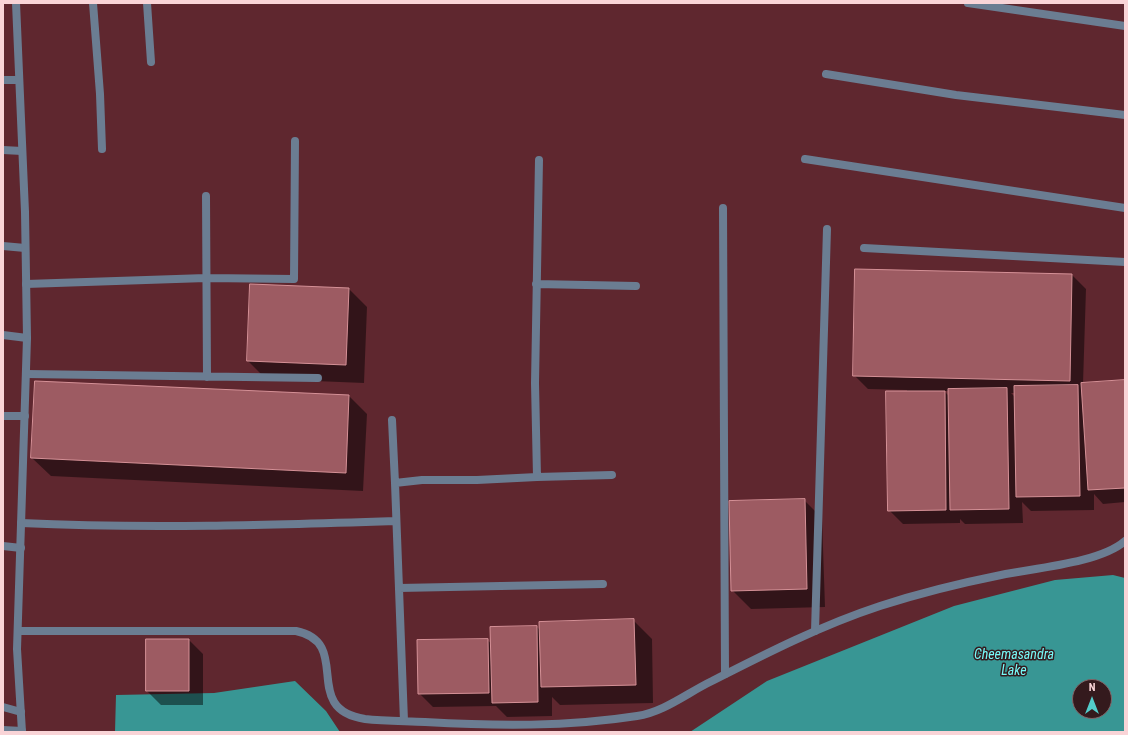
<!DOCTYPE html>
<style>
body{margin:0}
#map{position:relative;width:1128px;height:735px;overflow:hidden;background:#5f272f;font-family:"Roboto Condensed",sans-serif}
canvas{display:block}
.frame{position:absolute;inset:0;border:4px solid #f9d4d7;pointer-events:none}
.north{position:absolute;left:1072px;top:679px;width:40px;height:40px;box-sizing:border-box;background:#341a1d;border:1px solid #836467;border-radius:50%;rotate:0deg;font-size:11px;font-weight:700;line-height:16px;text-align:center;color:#f9d4d7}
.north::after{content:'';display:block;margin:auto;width:14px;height:18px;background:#53cdcb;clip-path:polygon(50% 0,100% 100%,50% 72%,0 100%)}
</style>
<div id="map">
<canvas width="1128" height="735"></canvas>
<div class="frame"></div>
<div class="north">N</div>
</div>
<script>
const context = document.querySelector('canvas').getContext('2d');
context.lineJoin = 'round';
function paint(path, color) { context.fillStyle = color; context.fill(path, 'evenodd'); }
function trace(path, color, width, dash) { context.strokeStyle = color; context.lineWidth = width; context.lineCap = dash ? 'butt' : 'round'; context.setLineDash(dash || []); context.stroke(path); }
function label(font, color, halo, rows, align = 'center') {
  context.font = font + ' "Roboto Condensed",sans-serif'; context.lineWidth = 3; context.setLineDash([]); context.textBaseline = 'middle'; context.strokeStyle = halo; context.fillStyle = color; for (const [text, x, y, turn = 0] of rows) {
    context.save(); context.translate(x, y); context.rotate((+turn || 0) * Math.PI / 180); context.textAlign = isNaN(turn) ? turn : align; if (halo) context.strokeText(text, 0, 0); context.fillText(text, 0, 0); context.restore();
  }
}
const water = new Path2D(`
 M1113,575l12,3v154h-435l77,-51 187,-75 101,-26zM1080,687h24v24h-24z
 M295,681l31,30 14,21h-225l1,-37 98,-2z`);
const shadow = new Path2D(`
 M1072,275l14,14 -3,95 42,-3v121l-22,2 -9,-10v16l-63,1 -9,-9 1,21 -58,1 -5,-5v4l-57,1 -14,-14 18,-120 -39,-1 -14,-14zM944,391h5v5zM1011,393h4v4z
 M251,285l98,4 18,18 -3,76 -98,-4 -18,-18z
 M349,396l18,18 -4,77 -312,-15 -19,-18z
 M804,500l18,18 3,89 -74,2 -19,-19z
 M633,620l19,19 1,64 -93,2 -8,-8v19l-45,1 -11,-11 -63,1 -14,-14 68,-53 5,4 45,-17 4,4z
 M189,640l14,14v51h-42l-14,-14z`);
const building = new Path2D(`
 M855,269l217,5 -2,107 -217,-5z
 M250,284l99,4 -3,77 -99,-4z
 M1125,380v108l-37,2 -7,-107z
 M35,381l314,14 -3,78 -315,-15z
 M1078,385l2,111 -64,1 -2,-111z
 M1007,388l2,121 -59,1 -2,-121z
 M886,391h59l1,119 -58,1z
 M805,499l2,90 -76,2 -2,-90z
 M634,619l2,66 -95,2 -2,-65z
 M537,626l1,76 -46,1 -2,-76z
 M146,639h43v52h-43z
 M488,639l1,54 -71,1 -1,-54z`);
const service = new Path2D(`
 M206,196l1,181
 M723,208l2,466
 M864,248l261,14
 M26,284l180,-6 88,1 1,-138
 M26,374l292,4
 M815,631l12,-402
 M3,707l18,5
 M3,730l19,1`);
const minor = new Path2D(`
 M93,3l7,91 2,55
 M147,3l4,59
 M968,3l157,23
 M826,74l130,21 169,20
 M3,80h16
 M3,150l19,1
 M805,159l320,49
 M3,246l22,2
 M536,284l100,2
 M3,335l24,3
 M3,416h22
 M392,420l3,63
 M537,477l75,-2
 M21,523c125,6 250,2 375,-2
 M3,546l18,2
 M399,588l204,-4
 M18,631h278c58,12 3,78 69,88 19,2 40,2 60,3 70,4 142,5 212,-6 27,-4 50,-23 75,-35 55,-28 110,-56 168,-75 40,-13 81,-23 121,-31 34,-7 99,-12 124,-34
 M404,721l-9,-238 27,-3h55l60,-3 -2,-94 4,-223`);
const tertiary = new Path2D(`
 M16,3l9,209 2,126 -10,311 5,83`);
const waterNames = [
 ["Cheemasandra",1014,655],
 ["Lake",1014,671]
];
paint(water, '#389694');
paint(shadow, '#0007');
paint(building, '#9d5b62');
trace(building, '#d59197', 1);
trace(service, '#6b7d92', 8);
trace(minor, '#6b7d92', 8);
trace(tertiary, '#6b7d92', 8);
label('italic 14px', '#77fbf9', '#341a1d', waterNames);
</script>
